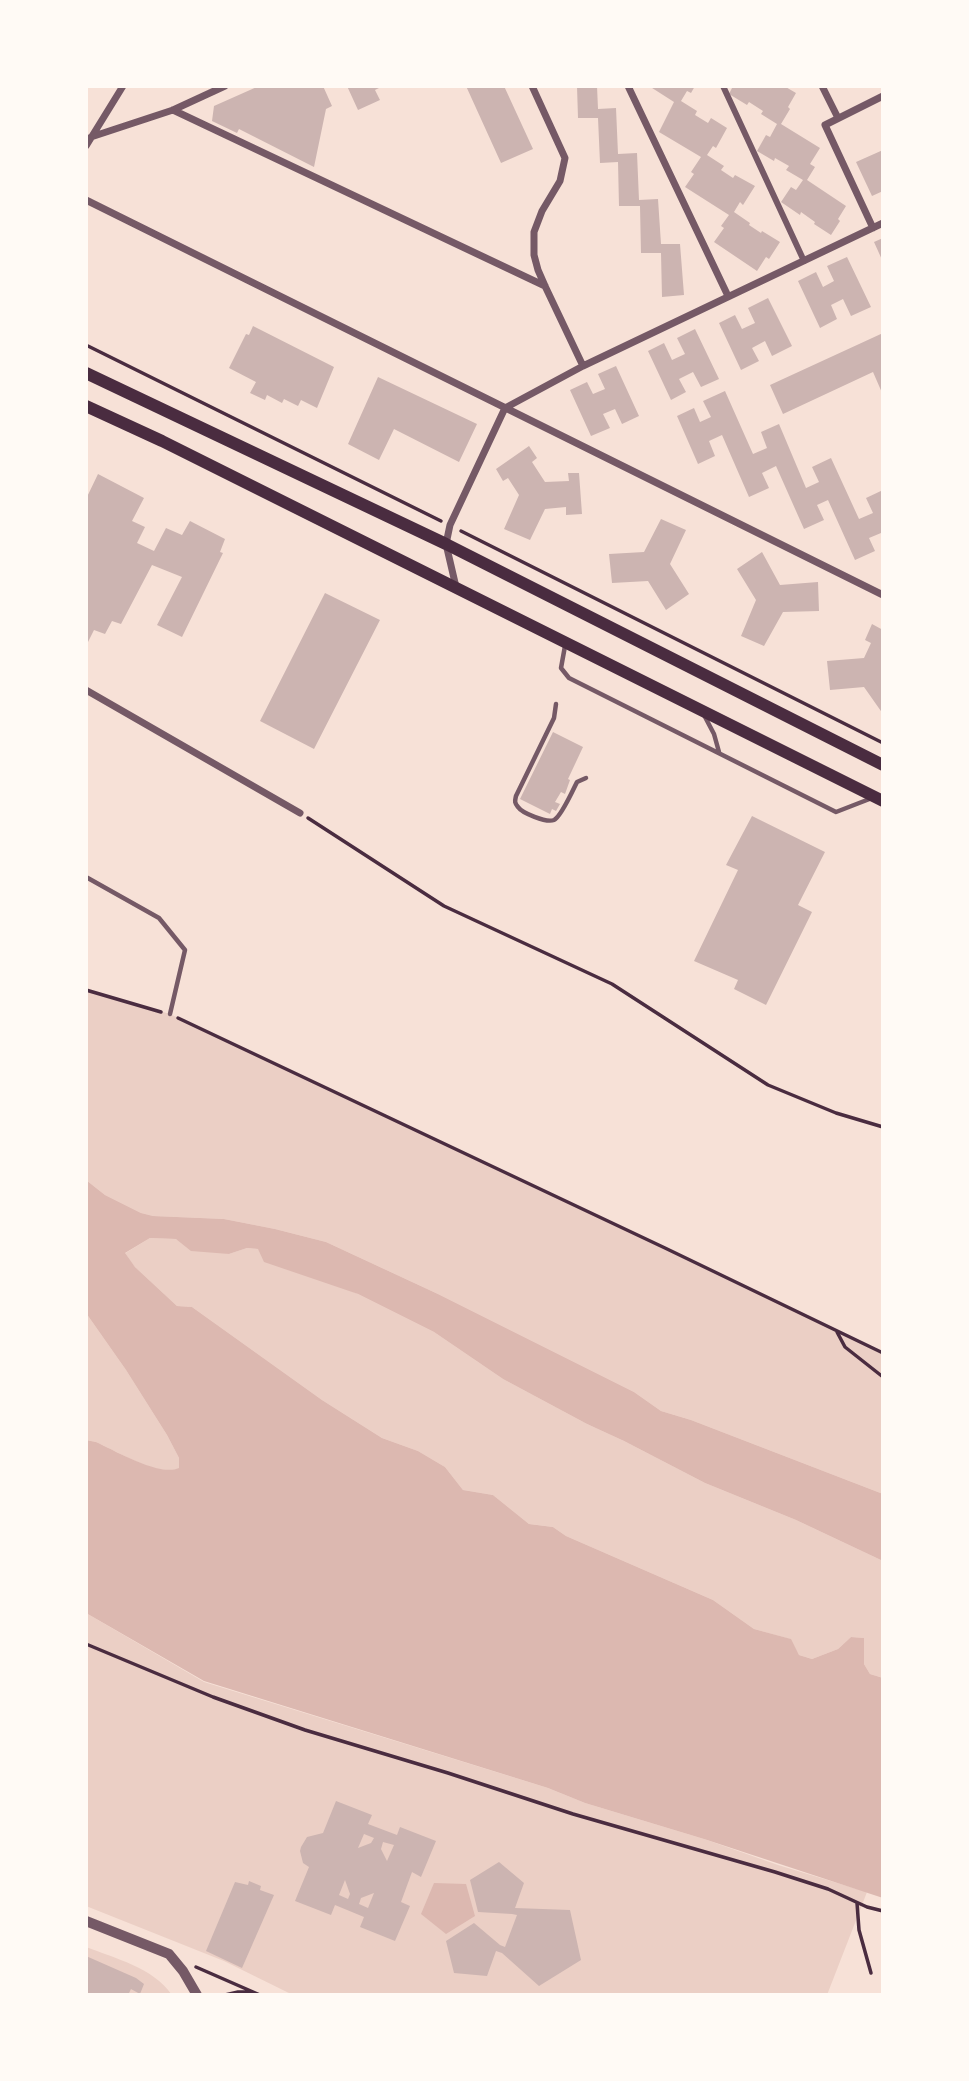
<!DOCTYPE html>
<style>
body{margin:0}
#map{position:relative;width:969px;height:2081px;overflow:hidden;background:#f7e1d7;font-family:"Varela Round",sans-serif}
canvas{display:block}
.frame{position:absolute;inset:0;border:88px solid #fffaf5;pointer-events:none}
</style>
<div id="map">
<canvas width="969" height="2081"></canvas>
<div class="frame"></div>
</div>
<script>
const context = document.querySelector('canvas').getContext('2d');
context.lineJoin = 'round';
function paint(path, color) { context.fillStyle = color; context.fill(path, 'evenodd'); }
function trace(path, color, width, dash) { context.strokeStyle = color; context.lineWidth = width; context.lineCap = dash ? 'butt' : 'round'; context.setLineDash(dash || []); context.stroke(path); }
const green = new Path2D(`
 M86,990l84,24 495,234 218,105v141l-192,-74 -30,-9 -27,-19 -196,-98 -112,-52 -51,-13 -51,-10 -71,-3 -12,-3 -36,-18 -19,-15v-37l2,-9 -2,-1z
 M150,1238l26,1 53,15 18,-6 11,1 100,45 76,38 69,47 84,45 37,17 81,42 91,37 87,41v117l-13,-4 -6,-10v-26l-13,-1 -13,12 -26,10 -13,-4 -9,-16 -36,-10 -41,-29 -147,-64 -13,-9 -24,-3 -36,-29 -30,-5 -18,-23 -27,-16 -36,-13 -60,-38 -130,-93 -15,-1 -42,-39 -11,-13z
 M86,1313l40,57 41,65 12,23v11c-20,8 -63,-18 -83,-27l-10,-2z
 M86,1613l118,69 344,106 37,15 119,36 74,26 89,27 -40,103h-534l-69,-34 -138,-55z
 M86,1947c28,11 68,21 86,48h-86z`);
const water = new Path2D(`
 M86,1180l19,15 36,18 12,3 71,3 51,10 51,13 112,52 196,98 27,19 30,9 192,74v67l-87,-41 -91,-37 -81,-42 -37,-17 -84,-45 -69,-47 -76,-38 -94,-32 -6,-13 -11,-1 -18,6 -38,-3 -15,-12 -26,-1 -25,15 10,14 42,39 15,1 130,93 60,38 36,13 27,16 18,23 30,5 36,29 24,3 13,9 147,64 41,29 37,10 8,16 13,4 26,-10 13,-12 13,1v26l6,10 13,4v220l-179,-59 -119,-36 -37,-15 -344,-107 -118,-68v-173l10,2c20,9 64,35 83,26v-10l-12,-23 -41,-65 -40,-57z
 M434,1883l32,1 9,32 -29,18 -25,-20z`);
const building = new Path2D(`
 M259,86h64l9,20 -6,3 -12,58 -75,-38 -2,4 -25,-12 2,-15z
 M347,86h36l-8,4 5,10 -22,10z
 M466,86h38l29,63 -32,14z
 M577,86h20l1,23 18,-1 2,46 19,-1 2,47 19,-1 3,45h19l4,51 -22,2 -1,-44h-20l-1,-47h-21l-1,-44 -18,1 -2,-45h-20z
 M649,86h46l-4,7 -4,-2 -6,10 16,10 -2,4 13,8 3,-5 16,10 -11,20 -3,-2 -6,9 17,11 -3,4 12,8 2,-3 20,11 -12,19 -3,-3 -6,10 16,11 -1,2 12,8 1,-2 18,11 -11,17 -3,-2 -9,14 -43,-29 10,-14 -3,-2 8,-11 -44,-28 9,-13 -3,-2 10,-15 -42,-25 15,-30z
 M733,86h51l12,7 -8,14 2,2 -9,15 39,24 -10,16 5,3 -8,13 39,26 -8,13 2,2 -9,14 -17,-11 1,-2 -14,-10 -1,3 -19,-13 10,-15 5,3 7,-10 -17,-10 3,-4 -14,-8 -1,3 -17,-10 9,-16 4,2 7,-13 -16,-10 2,-3 -14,-9 -2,3 -18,-11z
 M883,150v41l-11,5 -16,-34z
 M883,238v24l-9,-20z
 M847,257l24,50 -20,9 -8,-17 -12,6 6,14 -17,9 -22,-47 18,-9 7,15 11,-6 -7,-15z
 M768,298l24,48 -20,10 -7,-15 -13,7 7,13 -18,9 -22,-47 16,-8 7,14 13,-6 -7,-15z
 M253,326l81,41 -17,41 -16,-8 -3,6 -14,-7 -2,4 -15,-8 -2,5 -15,-7 6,-11 -27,-14 17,-34 3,1z
 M695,329l24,50 -18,8 -8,-15 -14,7 7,13 -15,8 -23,-49 16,-8 8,17 13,-6 -8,-16z
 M883,333v62l-10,-23 -90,42 -13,-29z
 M616,366l23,50 -17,8 -7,-15 -12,5 7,14 -19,8 -21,-46 17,-8 6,12 12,-5 -7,-15z
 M378,377l99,47 -18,38 -65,-33 -15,31 -31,-16z
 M725,391l28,63 14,-6 -6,-16 18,-8 27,64 13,-6 -7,-15 19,-9 28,61 14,-6 -7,-15 17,-8v48l-2,-5 -12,5 6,13 -20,9 -27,-60 -11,5 7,15 -20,9 -28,-63 -14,7 7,15 -20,9 -27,-62 -13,6 6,15 -17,8 -21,-48 17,-8 6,14 11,-5 -8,-16z
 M529,446l8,12 -5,4 13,20 24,-1 -1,-8h11l3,41 -16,1v-8l-21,2 -15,31 -26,-11 15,-34 -11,-17 -5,3 -7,-12z
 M98,474l46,24 -12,23 13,6 -8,16 17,8 12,-23 16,7 8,-14 35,18 -5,13 3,1 -41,84 -25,-12 25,-48 -30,-12 -31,59 -9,-3 -7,13 -11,-4 -8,16v-147z
 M661,519l25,11 -16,34 19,30 -23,16 -18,-29 -36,2 -3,-29 35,-2z
 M762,552l18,33 38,-3 1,29 -36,1 -19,34 -23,-10 15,-36 -19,-31z
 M325,593l55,27 -66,129 -54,-28z
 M872,624l11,6v84l-19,-27 -34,3 -3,-29 37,-3 7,-15 -6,-3z
 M553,732l30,15 -15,32 2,1 -5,14 -4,-2 -6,10 5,2 -4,7 -4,-2 -2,5 -30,-15z
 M752,816l73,36 -27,53 14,7 -46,93 -32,-16 4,-9 -44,-19 44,-91 -12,-5z
 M336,1801l36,14 -4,9 29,11 3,-8 36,14 -15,36 -9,-5 -11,30 9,4 -15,35 -35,-14 4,-10 -29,-12 -4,10 -36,-14 14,-34 -6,-4 -3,-12 1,-4 6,-10 16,-4zM364,1834l10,4 -3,5 -13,5zM383,1842l11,3 -7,16 -6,-12zM345,1880l5,14 -2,5 -9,-4zM374,1893l-6,15 -9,-4 2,-6z
 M499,1862l25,21 -9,25 55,2 11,50 -42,26 -37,-33 -6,-2 -9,25 -33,-3 -8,-32 28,-18 26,22 5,2 12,-32 -5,-1 -34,-2 -8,-32z
 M249,1881l12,5 -1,4 14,5 -32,73 -36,-17 29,-69 13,3z
 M86,1956l50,22 8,6 -4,10 -9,-5 -3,6h-42z`);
const path = new Path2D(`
 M86,346h2l353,175
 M461,531l422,212
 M308,818l136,88 168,78 156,101 68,28 47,14
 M86,990l75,22
 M178,1018l487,230 218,105
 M837,1332l8,15 38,30
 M86,1644l127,53 92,33 143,43 125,41 202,58 53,17 39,18 16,4
 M857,1903l2,27 12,43
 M196,1967l64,28
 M225,1995l13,-3h12`);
const service = new Path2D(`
 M565,646l-4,22 8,10 267,134 36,-14
 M556,704l-2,14 -38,78c-1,5 -2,6 2,11 4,6 28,16 36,13 7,-3 19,-30 23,-38l9,-4
 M704,715l10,19 5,18
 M86,877l73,41 26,32 -15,64`);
const pedestrian = new Path2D(`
 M723,86l81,175`);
const minor = new Path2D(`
 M532,86l33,72 -5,23 -18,30 -8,21v23l4,15 7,16 38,80
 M628,86l100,210
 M822,86l16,32
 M173,110l372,176
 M91,137l82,-27 52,-24
 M86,146l37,-60
 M86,200l797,395
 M873,228l-48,-103 58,-29
 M456,587l-10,-43 4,-19 55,-117 78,-42 300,-143
 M86,690l214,123`);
const tertiary = new Path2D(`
 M86,1921l83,33 14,17 14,24`);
const primary = new Path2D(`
 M86,373l360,171 437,221
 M86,406l76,35 721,360`);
paint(green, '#ebcfc5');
paint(water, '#dcb8b0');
paint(building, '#ccb4b1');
trace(path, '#4a2c40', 3.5);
trace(service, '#755966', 4.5);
trace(pedestrian, '#755966', 6);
trace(minor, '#755966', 7);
trace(tertiary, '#755966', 10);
trace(primary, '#4a2c40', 12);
</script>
